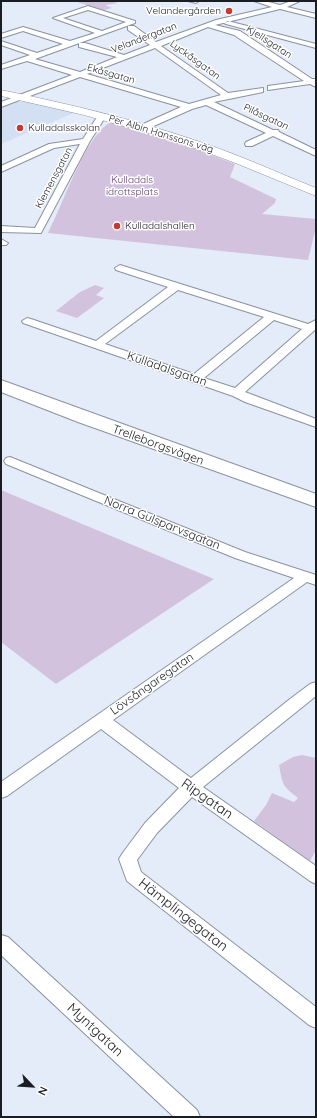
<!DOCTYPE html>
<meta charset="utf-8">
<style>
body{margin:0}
#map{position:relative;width:317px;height:1118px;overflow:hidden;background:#e4ecfa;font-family:Quicksand,sans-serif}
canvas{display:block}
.frame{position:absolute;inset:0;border:2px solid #1a1d22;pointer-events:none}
.north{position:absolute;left:12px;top:1066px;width:40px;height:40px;-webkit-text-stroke:3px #fff;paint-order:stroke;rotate:115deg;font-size:11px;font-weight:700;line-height:16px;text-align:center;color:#1a1d22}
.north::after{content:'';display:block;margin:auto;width:14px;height:18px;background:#1a1d22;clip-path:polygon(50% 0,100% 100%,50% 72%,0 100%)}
</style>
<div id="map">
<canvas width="317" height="1118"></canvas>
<div class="frame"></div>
<div class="north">N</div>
</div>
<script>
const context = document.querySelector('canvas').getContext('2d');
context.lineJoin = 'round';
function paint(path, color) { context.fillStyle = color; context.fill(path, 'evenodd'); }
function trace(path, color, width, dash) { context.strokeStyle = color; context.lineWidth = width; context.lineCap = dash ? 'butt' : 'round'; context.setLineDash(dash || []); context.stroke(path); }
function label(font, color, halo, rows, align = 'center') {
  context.font = font + ' Quicksand,sans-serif'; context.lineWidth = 3; context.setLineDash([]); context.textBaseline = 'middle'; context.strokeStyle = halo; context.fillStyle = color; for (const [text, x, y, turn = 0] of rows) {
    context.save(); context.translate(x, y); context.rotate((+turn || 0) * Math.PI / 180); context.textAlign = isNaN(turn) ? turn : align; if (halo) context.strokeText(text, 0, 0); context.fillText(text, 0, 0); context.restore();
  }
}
const built = new Path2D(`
 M16,102h8l52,10 -75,32v-36z`);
const green = new Path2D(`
 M82,1h28l8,2 -13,2 7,3 -8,2 -27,-8z
 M111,122l58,17 66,25 -5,13 46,22 -1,4 -13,11 54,5v8l-8,33 -260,-27c14,-26 38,-99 63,-111z
 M95,285l9,3 -8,7 8,3 -27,20 -21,-7 24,-19z
 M1,490l213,89 -158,105 -55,-42z
 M302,755l14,3v92l-6,11 -56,-40 12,-16 6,-12 22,9 4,-4c-16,-13 -15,-12 -19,-33l14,-8z`);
const street = new Path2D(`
 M188,1h11l-3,2z
 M254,1h11l15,4 11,-4h9l-13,6 29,7v4l-36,-9 -65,16 25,6 72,48h4v8l-6,-3 -42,6v-4l36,-5 -70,-46 -26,-8 -47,19 67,47 35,-5v4l-49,10 59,28h5l1,2 37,18v6l-43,-20 -21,10h-6l-1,-2 1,-2 20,-9 -60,-28 -14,4 -45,20h-6l-1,-2 1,-2 40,-18 -101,-30 -79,30v-5l71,-27 -45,-14 -26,8v-4l29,-10 -29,-10v-4l36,12 26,-9 -40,-13 -22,7v-4l22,-7 47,14 25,-8 -42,-15 35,-12 47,15v2l-100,36 45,13 37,-15 -38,-10v-4h6l39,12 26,-10 -22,-15v-4h6l22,16 60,-22 56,-13zM88,10l38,12 -24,9 -39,-13zM155,48l66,47 -32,9 -102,-30z
 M228,21l88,23v4l-90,-24 -2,-1z
 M99,114h3l4,2 -16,25 -49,92 -40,-1v-6l34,2 45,-84 -26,4 -53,24v-6l48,-22 34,-5z
 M1,239l7,4 -2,2h-5z
 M120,265l188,59 8,-4v9l-71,63 71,27v8l-71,-25 -12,-6 -210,-73 -1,-2 5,-3 4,1 65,22 72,-54 -52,-17 -1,-2zM178,290l86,27 -70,57 -89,-30zM274,320l28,9 -67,59 -31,-10z
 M10,457l235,95 71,23v10l-9,-3 -194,138 78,58 99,-79 20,-15 6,-2v14l-113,91 113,79v18l-6,-3 -118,-84 -35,36 -20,27 4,12 175,135v21l-7,-3 -182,-144 -8,-22 3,-5 23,-31 34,-35 -78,-59 -94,67 -6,2v-16l293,-204 -59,-20 -229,-94 -2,-3 2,-3z
 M1,935l7,2 189,173 3,7h-26l-173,-162z`);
const secondary = new Path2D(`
 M1,90c68,14 136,30 202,53 39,13 75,30 113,45v8l-83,-34 -66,-24 -83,-23 -83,-19z`);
const highway = new Path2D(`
 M1,380l315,114v13l-238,-85 -77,-30z`);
const markers = [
 [229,11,4,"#c73a2f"],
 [20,128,4,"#c73a2f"],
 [117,226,4,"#c73a2f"]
];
const farPoinames = [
 ["Velandergården",221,11,"right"],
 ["Kulladalsskolan",28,128],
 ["Kulladalshallen",125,226]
];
const farStreetnames = [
 ["Velandergatan",144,38,-21],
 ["Kjellsgatan",269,42,33],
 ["Lyckåsgatan",195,60,36],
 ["Ekåsgatan",111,74,16],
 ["Pilåsgatan",266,117,25],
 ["Per Albin Hanssons väg",161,134,17],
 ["Klemensgatan",54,178,-62]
];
const farParknames = [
 ["Kulladals",132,180],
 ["idrottsplats",132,192]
];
const streetNames = [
 ["Kulladalsgatan",167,369,19],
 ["Trelleborgsvägen",158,445,20],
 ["Norra Gulsparvsgatan",162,523,22],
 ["Lövsångaregatan",152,684,-35]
];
const nearStreetnames = [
 ["Ripgatan",207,799,35],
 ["Hämplingegatan",183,915,38],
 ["Myntgatan",95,1030,43]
];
paint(built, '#d3dff3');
paint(green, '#d3c2de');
trace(street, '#8a929e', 2);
trace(secondary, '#8a929e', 1);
trace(highway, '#8a929e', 2);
paint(street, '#fff');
paint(secondary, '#fff');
paint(highway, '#fff');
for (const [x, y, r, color] of markers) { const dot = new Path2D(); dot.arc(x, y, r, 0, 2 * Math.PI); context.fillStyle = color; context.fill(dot); trace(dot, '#fff', 1.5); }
label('10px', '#1a1d22', '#fff', farPoinames, 'left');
label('10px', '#1a1d22', '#fff', farStreetnames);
label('10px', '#614272', '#fff', farParknames);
label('12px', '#1a1d22', '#fff', streetNames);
label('14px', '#1a1d22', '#fff', nearStreetnames);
</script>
